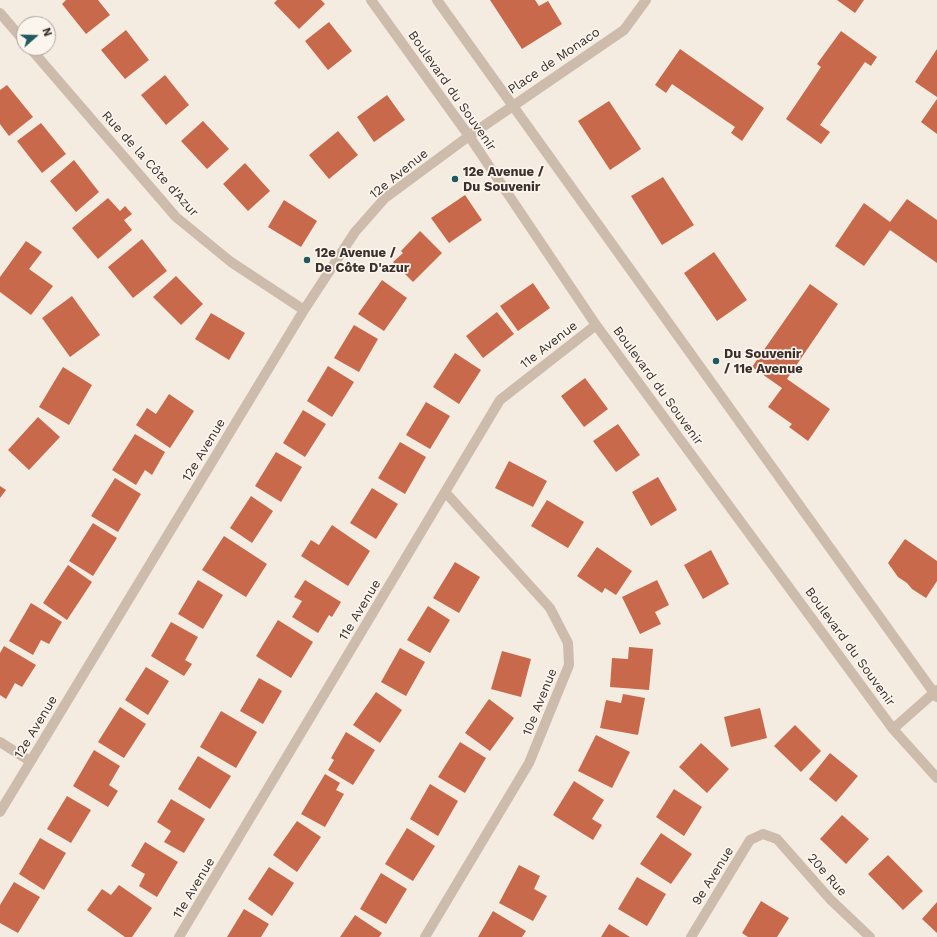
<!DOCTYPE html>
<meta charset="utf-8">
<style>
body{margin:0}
#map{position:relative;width:937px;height:937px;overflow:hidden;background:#f4ebe1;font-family:"Work Sans",sans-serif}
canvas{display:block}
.north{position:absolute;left:16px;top:16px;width:40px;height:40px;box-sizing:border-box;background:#fbf5ee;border:1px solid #aea6a0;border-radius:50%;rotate:70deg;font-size:11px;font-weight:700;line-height:16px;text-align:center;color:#3b302b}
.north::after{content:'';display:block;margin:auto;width:14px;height:18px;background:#1f5a5e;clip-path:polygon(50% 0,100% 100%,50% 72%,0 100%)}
</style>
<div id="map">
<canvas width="937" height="937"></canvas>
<div class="north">N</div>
</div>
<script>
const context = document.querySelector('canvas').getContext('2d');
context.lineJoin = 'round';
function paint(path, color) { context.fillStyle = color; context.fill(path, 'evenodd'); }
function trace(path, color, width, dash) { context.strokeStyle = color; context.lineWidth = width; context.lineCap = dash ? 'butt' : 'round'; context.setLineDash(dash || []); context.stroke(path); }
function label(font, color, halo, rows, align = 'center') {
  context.font = font + ' "Work Sans",sans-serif'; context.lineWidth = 3.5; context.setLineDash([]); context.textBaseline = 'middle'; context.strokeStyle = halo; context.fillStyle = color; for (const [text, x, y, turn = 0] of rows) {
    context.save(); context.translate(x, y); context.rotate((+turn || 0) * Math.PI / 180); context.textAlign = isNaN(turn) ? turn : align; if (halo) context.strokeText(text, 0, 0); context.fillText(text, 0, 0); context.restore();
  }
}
const building = new Path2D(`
 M66,0h32l12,15 -24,19 -24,-30z
 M277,0h44l4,4 -26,25 -25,-26z
 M490,0h45l4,6 9,-5 14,23 -40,25z
 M837,0h27l-9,13z
 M329,22l23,29 -24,19 -23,-29z
 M126,30l23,30 -24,19 -24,-29z
 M841,31l36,26 -6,9 -6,-4 -45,63 10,7 -9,12 -35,-25 35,-52 -4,-3z
 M680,49l84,59 -22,33 -11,-8 4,-6 -63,-43 -6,9 -11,-8z
 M937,49v48l-22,-15z
 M165,75l24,30 -23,20 -25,-30z
 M7,85l26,32 -24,19 -9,-12v-34z
 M387,95l18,25 -31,22 -17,-25z
 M937,99v35l-16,-12z
 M609,101l32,48 -31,21 -32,-49z
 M203,121l26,28 -22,20 -26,-28z
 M41,123l25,31 -24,19 -25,-32z
 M338,131l20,24 -29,24 -20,-24z
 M74,160l25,32 -23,20 -26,-31z
 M245,163l25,28 -22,20 -25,-27z
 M663,177l31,48 -32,20 -31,-49z
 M465,195l17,25 -33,23 -18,-25z
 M108,198l12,13 5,-5 7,8 -8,6 8,10 -34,29 -26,-31z
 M907,199l30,21v43l-47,-33 -26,36 -29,-20 29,-43 26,19z
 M284,200l33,21 -16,26 -33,-20z
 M420,231l22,22 -29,29 -20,-20 10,-9 -2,-2z
 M142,239l25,32 -34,27 -25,-31z
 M26,241l16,11 -13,17 24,17 -22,29 -31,-23v-15z
 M714,252l33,48 -30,21 -33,-48z
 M176,276l27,28 -22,21 -28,-28z
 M382,280l25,18 -23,33 -26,-17z
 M533,283l17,25 -32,23 -18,-25z
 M810,284l28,20 -51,75 43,30 -22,32 -19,-14 3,-3 -24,-17 14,-19 -30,-21z
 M72,296l28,39 -30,22 -28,-39z
 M497,312l17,22 -31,24 -17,-22z
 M211,313l34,20 -16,27 -34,-21z
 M354,325l24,14 -19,33 -25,-14z
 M455,353l26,17 -22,34 -26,-17z
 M328,366l26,16 -22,35 -25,-16z
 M63,367l29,18 -23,40 -30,-18z
 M585,378l23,31 -24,18 -23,-31z
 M169,394l25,17 -24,37 -34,-23 11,-17 9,6z
 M426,402l24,14 -20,33 -24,-14z
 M303,410l23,14 -21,33 -22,-14z
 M38,417l22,20 -31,33 -21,-20z
 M618,424l22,31 -24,17 -23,-31z
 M135,434l30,18 -13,23 -7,-5 -9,15 -24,-15z
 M400,442l26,15 -21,37 -27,-16z
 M276,452l26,15 -21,35 -26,-16z
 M509,461l38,20 -14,26 -38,-19z
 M658,477l19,33 -26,16 -19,-34z
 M115,478l26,16 -23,38 -27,-16z
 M0,486l6,4 -6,8z
 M372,488l26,16 -22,35 -26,-16z
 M251,496l22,15 -21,32 -22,-15z
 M547,500l37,22 -16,26 -37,-22z
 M93,523l24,15 -24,38 -24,-15z
 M332,525l38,26 -22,35 -47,-30 10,-16 8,5z
 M224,536l43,28 -21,33 -44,-27z
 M905,539l32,22v20l-11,17 -14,-9 -5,-6 -9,-6 -10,-14z
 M597,547l35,24 -16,24 -11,-7 -3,5 -25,-17z
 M711,550l18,34 -26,15 -19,-34z
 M455,562l25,15 -21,36 -26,-15z
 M68,565l24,17 -25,38 -24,-17z
 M198,580l25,15 -20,34 -25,-15z
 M305,580l36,22 -9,15 -3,-2 -11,18 -26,-16 10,-16 -8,-4z
 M657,580l12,25 -14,7 6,12 -21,10 -18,-37z
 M31,603l31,19 -13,22 -8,-4 -8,15 -24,-14z
 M428,606l22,14 -20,33 -23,-13z
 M278,620l35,22 -22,36 -35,-22z
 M171,622l27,15 -13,23 7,4 -8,12 -33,-20z
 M4,646l32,19 -14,22 -7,-4 -9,16 -6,-4v-42z
 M629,647l24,2 -4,41 -39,-3 2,-29 16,1z
 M400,648l25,14 -19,34 -25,-14z
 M502,651l29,8 -10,38 -30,-8z
 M146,667l23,14 -21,34 -23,-15z
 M259,678l23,13 -19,33 -23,-13z
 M376,692l26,18 -22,33 -27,-18z
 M623,694l22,4 -7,37 -38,-7 6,-28 15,3z
 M489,699l25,19 -24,33 -25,-18z
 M120,707l26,17 -22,34 -26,-16z
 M760,708l7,30 -36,9 -7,-30z
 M221,711l36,21 -21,36 -36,-21z
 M795,725l26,26 -20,21 -27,-26z
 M346,732l29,18 -22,35 -25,-15 6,-10 -3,-2z
 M596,735l34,17 -18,36 -34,-17z
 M460,742l26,16 -21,35 -27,-16z
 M701,743l28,26 -22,24 -28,-26z
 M94,750l26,16 -11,19 9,6 -10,16 -35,-21z
 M830,753l28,23 -22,26 -27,-23z
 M198,756l33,20 -21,33 -32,-20z
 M325,774l15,9 -4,7 8,4 -19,33 -24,-13z
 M574,781l30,19 -12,19 10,6 -9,15 -40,-25z
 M430,784l28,17 -20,35 -28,-17z
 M674,789l28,18 -18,29 -28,-19z
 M67,796l24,14 -20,33 -24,-14z
 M171,799l34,20 -21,34 -20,-11 7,-11 -14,-9z
 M842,815l27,24 -23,25 -26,-25z
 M297,821l24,16 -24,35 -24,-17z
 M407,828l28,18 -22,35 -28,-17z
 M661,833l31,21 -21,30 -31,-20z
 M40,838l26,15 -22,37 -25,-16z
 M145,842l33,20 -21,35 -18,-11 6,-12 -14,-8z
 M888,855l35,36 -20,19 -35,-36z
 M519,865l21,11 -6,13 13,7 -14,25 -34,-18z
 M269,867l25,16 -22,33 -24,-17z
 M381,873l26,16 -21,35 -26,-15z
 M637,877l29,17 -19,32 -29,-17z
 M14,882l26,15 -22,36 -18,-10v-18z
 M119,885l33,23 -20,29h-7l-38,-27 15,-21 9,6z
 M761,901l28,17 -12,19h-29l-6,-4z
 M937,902v31l-15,-14z
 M244,909l25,15 -8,13h-34z
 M493,911l33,20 -4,6h-44z
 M355,915l27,18 -3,4h-39z
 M609,924l21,13h-29z`);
const minor = new Path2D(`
 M371,0l98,136 127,189 297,404 44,49
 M437,0l500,697
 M0,13l24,28
 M30,48l146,169 55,45 73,48
 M893,729l44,-39
 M0,742l30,19
 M0,812l304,-502 51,-78 30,-34 84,-62 155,-106 22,-30
 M179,937l321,-537 96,-75
 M425,937l104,-174 40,-98 -1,-22 -18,-35 -104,-115
 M691,937l59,-97 13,-6 14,5 53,60 40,38`);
const markers = [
 [455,179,4,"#1f5a5e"],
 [307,260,4,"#1f5a5e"],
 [716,361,4,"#1f5a5e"]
];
const streetNames = [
 ["Place de Monaco",554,61,-34],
 ["Boulevard du Souvenir",452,91,55],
 ["Rue de la Côte d'Azur",150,164,48],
 ["12e Avenue",399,174,-39],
 ["11e Avenue",549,345,-38],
 ["Boulevard du Souvenir",658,386,54],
 ["12e Avenue",204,450,-59],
 ["11e Avenue",360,610,-59],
 ["Boulevard du Souvenir",850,647,54],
 ["10e Avenue",540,702,-68],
 ["12e Avenue",36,727,-59],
 ["20e Rue",827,875,48],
 ["9e Avenue",713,876,-58],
 ["11e Avenue",194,888,-59]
];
const poiNames = [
 ["12e Avenue /",463,172],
 ["Du Souvenir",463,187],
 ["12e Avenue /",315,253],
 ["De Côte D'azur",315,268],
 ["Du Souvenir",724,354],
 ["/ 11e Avenue",724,369]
];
paint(building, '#c8694b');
trace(minor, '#cdbbac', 10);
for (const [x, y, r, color] of markers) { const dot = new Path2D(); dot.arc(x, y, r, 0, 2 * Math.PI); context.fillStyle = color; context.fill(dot); trace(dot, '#fbf5ee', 1.5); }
label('13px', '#3b302b', '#fbf5ee', streetNames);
label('bold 13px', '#3b302b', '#fbf5ee', poiNames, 'left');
</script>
